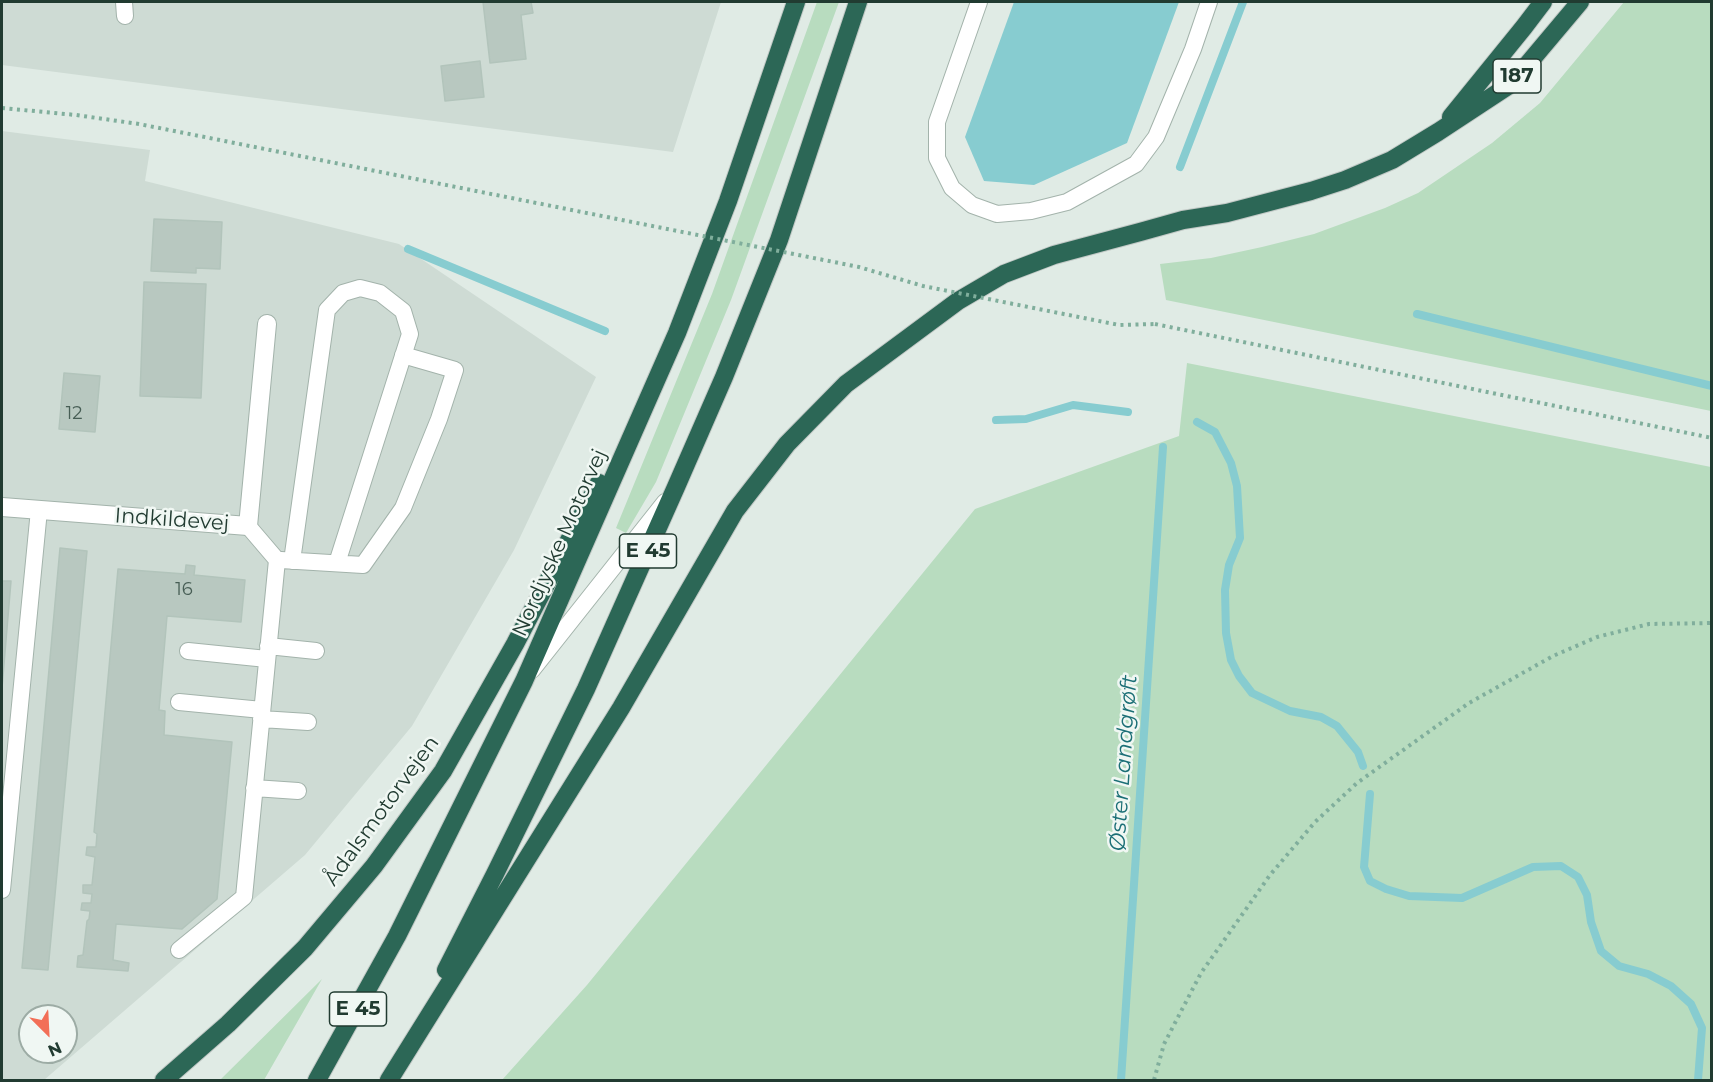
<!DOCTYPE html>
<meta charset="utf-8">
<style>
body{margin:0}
#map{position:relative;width:1713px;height:1082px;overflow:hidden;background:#e0ebe5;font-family:Montserrat,sans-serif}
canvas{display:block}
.frame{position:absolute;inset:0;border:3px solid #213b31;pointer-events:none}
.north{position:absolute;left:18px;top:1004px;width:60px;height:60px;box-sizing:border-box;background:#f0f7f3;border:2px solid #9daca5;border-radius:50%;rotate:156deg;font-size:16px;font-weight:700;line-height:24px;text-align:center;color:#213b31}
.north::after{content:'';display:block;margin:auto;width:21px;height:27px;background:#f26f57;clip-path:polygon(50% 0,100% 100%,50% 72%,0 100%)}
</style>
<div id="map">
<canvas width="1713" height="1082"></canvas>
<div class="frame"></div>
<div class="north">N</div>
</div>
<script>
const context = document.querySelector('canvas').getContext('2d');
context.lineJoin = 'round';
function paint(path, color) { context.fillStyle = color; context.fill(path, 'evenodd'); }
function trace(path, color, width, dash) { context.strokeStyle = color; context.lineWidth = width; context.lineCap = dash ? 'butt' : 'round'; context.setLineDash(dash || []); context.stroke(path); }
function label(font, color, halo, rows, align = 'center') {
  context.font = font + ' Montserrat,sans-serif'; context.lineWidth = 5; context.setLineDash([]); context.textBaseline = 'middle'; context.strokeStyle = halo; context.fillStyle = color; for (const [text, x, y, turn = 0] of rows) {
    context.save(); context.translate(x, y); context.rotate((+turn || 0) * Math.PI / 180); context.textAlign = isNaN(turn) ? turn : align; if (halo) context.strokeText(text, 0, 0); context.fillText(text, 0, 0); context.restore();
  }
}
const built = new Path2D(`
 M2,2h719l-48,150 -671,-87z
 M2,131l148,19 -5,31 254,63 197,133 -82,173 -102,176 -107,129 -261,225h-42zM30,1016h36v36h-36z`);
const green = new Path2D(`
 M817,2h22l-108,298 -75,182 -30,51 -10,-5 96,-234z
 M1624,2h87v409l-545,-111 -6,-36 51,-6 51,-11 52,-13 71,-26 33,-15 74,-50 48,-40z
 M1187,363l524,104v613h-1209l85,-95 388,-476 204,-73z
 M322,979l-58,101h-44z`);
const water = new Path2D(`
 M1014,2h165l-52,141 -93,42 -50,-4 -19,-44z`);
const stream = new Path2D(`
 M1180,167l63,-165
 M408,249l197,82
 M1417,314l295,72
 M996,420l30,-1 47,-14 55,7
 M1197,422l18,10 16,31 6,23 3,52 -11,27 -4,25 1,43 5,27 8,16 13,17 38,18 31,6 16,9 21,26 5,14
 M1370,794l-6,73 6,14 16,8 23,7 53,2 71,-31 28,-1 17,11 9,18 4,27 10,29 18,15 29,8 23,12 20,18 11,24 -4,52
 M1121,1080l42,-633`);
const building = new Path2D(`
 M483,2h48l2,11 -12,2 5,44 -36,4z
 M480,61l4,36 -39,4 -4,-35z
 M154,219l68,3 -2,47 -24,-1v5l-45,-2z
 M144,282l62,2 -5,114 -61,-2z
 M64,373l36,3 -5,56 -36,-3z
 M60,548l27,3 -39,419 -26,-2z
 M186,565l9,1 -1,9 51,5 -4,42 -74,-6 -8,94 6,1 -1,24 68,7 -15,157 -35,30 -66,-5 -3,36 16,3 -1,8 -51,-4 1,-11 5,-1 4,-34 2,-2 1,-8 -9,-1 1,-7h9l1,-9 -9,-1v-8h9l3,-28 -9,-2 1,-8h9l1,-13 -3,-2 24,-263 67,5z
 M2,581h9l-9,107z`);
const path = new Path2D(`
 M2,108l74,7 63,9 468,93
 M1155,324l557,114
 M1154,1080l10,-36 37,-71 69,-98 45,-53 42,-39 112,-80 84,-47 44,-19 52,-13 63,-1`);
const service = new Path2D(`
 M124,2l1,14
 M979,2l-42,120v36l15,30 20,17 25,9 34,-3 36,-9 69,-38 20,-27 37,-88 16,-47
 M281,560l82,5 40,-57 36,-89 16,-49 -52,-15
 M292,561l35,-251 16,-17 17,-5 20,5 23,18 7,23 -73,229
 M268,646l48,5
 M188,651l79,8
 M532,670l133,-168
 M179,702l83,8
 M261,719l47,3
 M254,788l44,3
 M2,890l37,-380
 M179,950l65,-53 33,-337 -29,-34`);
const minor = new Path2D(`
 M2,507l246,19 19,-202`);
const motorway = new Path2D(`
 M1451,117l73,-90 19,-25
 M446,970l49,-96 91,-185 90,-202 48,-110 55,-137 79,-238
 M164,1080l64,-56 77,-76 69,-82 69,-95 72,-127 84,-161
 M317,1080l80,-144 127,-255 153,-348 51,-132 68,-199
 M389,1080l232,-372 114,-197 52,-67 59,-60 112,-83 46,-27 50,-19 86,-23 43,-12 44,-7 84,-22 34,-11 47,-20 46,-28 73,-48 69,-82`);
const pathBridge = new Path2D(`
 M607,217l252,50 64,19 196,39 36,-1`);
const numberNames = [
 ["12",74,414],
 ["16",184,590]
];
const shields = [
 [1517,76,48],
 [648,551,57],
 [358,1009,57]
];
const shieldNames = [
 ["187",1517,76],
 ["E 45",648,551],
 ["E 45",358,1009]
];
const streetNames = [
 ["Indkildevej",172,520,4],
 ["Nordjyske Motorvej",560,543,-66],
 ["Ådalsmotorvejen",382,811,-54]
];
const waterNames = [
 ["Øster Landgrøft",1124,763,-86]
];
paint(built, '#cedbd4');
paint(green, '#b8dcbf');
paint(water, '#87ccd0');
trace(stream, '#87ccd0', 8);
paint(building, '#b8c8c0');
trace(building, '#b2c4bb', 1.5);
trace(service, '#a3b3ab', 18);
trace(minor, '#a3b3ab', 20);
trace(motorway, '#c1c8c5', 20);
trace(path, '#80ae9c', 4, [3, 4.5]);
trace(service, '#fff', 16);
trace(minor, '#fff', 18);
trace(motorway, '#2c6756', 18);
trace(pathBridge, '#80ae9c', 4, [3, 4.5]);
label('18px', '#475e55', null, numberNames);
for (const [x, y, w] of shields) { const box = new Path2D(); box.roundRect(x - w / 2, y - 17, w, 34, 4.5); context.fillStyle = '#f0f7f3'; context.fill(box); trace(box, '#213b31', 1.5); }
label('bold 20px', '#213b31', null, shieldNames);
label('21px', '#213b31', '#f0f7f3', streetNames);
label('italic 22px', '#1b6f76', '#f0f7f3', waterNames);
</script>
